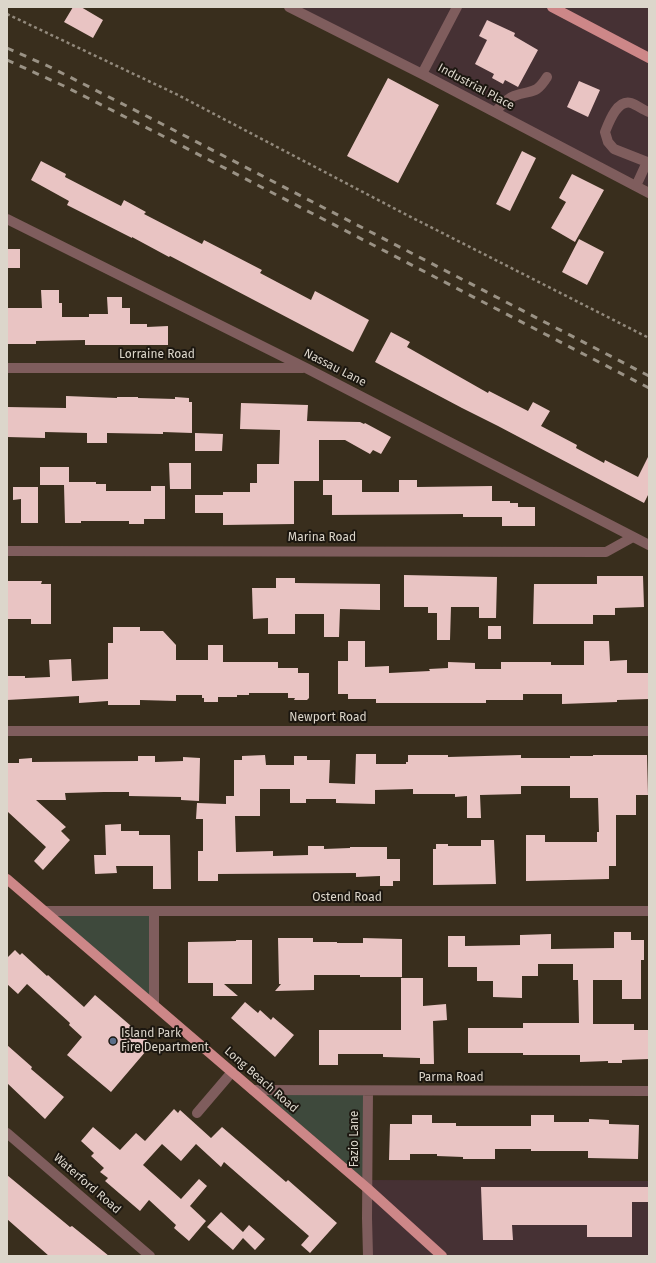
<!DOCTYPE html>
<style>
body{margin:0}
#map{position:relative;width:656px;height:1263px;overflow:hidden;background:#392e1d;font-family:"Fira Sans",sans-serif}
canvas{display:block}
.frame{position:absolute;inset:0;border:8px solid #dcd6cb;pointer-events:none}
</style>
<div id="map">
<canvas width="656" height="1263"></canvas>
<div class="frame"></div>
</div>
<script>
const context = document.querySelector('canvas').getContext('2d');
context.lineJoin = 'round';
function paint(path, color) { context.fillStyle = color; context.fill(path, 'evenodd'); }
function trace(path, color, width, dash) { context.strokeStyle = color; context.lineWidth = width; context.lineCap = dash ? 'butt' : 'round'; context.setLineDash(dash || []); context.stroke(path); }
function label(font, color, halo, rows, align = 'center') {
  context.font = font + ' "Fira Sans",sans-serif'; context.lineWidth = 4; context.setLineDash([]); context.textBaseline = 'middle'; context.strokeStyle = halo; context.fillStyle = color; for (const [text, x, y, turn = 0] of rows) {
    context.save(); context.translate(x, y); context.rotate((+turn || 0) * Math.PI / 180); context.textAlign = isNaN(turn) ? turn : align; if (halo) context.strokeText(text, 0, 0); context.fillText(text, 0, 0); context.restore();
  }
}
const commercial = new Path2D(`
 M293,7h356v180z
 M371,1180l278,1v75h-277z`);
const green = new Path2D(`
 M52,913l100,1 -1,85z
 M365,1094l-1,85 -98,-84z`);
const building = new Path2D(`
 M73,7h8l22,13 -10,18 -29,-16z
 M487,20l28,13 -1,3 24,14 -20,37 -13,-7 -2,4 -11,-6 2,-4 -19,-10 12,-24 -8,-4z
 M388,78l51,27 -41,78 -51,-27z
 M579,81l21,9 -12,27 -21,-10z
 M522,151l14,7 -26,53 -14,-7z
 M41,161l25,13 -1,3 56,29 3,-6 22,12 -2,2 58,30 2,-4 58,30 -2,3 51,27 4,-9 54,29 -16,32 -183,-96 -1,1 -37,-20v1l-65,-33 2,-4 -38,-21z
 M572,174l32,16 -29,52 -24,-14 15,-26 -7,-4z
 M579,239l25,13 -17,33 -25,-13z
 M7,249h13v19h-13z
 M41,290h18v13h3v14h27v-3h19l-1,-17h15v11h8v16h17v3l21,-1v19h-83v-5l-49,1v3h-29v-36h35z
 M391,332l19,10 -3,5 81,46 1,-2 39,20 5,-9 17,9 -9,15 36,19 -1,3 28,15 1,-3 33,17 11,-22v38l-5,10 -146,-77 -36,-18 -87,-46z
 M66,396l51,2v-1h21v1l37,1v-2l14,1v4h3v31l-29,-1v2l-56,-1v10h-20v-10l-42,-1v6l-38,-1v-30l59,1z
 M241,403l67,2 -1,16 53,1 4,2 1,-1 26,14 -10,17 -8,-4 -3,4 -25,-14h-26v41h-25v43l-71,1v-12h-28v-18h28v-3h27v-9h7v-19h22l1,-34 -40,-1z
 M195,433l28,1 -1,17h-27z
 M169,463h22v26h-21z
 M40,467h29v15h27v2h10v7h45v-5h14v33h-21v5h-15v-3h-48v2h-16l-1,-38h-24z
 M323,480h39v12h37v-12h18v7l75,-1v15h18v2h8v4h17v19h-33v-9h-39v-3l-131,1v-20h-9z
 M13,487h25v36h-17v-24l-8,1z
 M404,575l93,2 -1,41h-17v-11h-28l-1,33h-13v-27h-9v-6h-24z
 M597,576h46l1,31 -29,1v7h-22v9h-60l1,-40h63z
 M276,578h19v5l85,1v26l-40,-1 -1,28h-15v-23h-29v20h-27v-16l-15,1 -1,-31h24z
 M7,581h35l-1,3h10v40h-20v-5h-24z
 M488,626h13v13h-13z
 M113,627h27v4h23l13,14v15h32v-15h15v17h55v6h20v5h11v25l-2,2h-13l1,-2h-7v-5h-39v2h-12v2h-19v5h-14v-4h-2v-3h-26v6l-36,-1v5h-32v-4l-29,2v-7l-72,4v-24h18v2l25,-1 -1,-17 22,-1 1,22 36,-2v-36h5z
 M348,641h17v26l24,-1v7l41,-2 -1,-2 19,-1v-6l27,1v6h26v-7h50v3h33v-24h25l1,20 17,-1v13h22v26l-32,1v2l-55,2v-10h-39v6h-37v3h-110v-4h-28v-5h-10v-33h10z
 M356,754h20v10h30v-2h2v-7h40v2l73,-2v3h49v-2h23v-1h54l1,40h-12v20h-20v51h-7v13l-83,2v-46h19v7h52v-10h2l-1,-34h-28v-12h-49v8l-41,1 1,23h-14v-22l-12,1v-3h-42v-5l-38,1v14l-39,-1v-4h-30v4h-16v-14h-30v27h-25l1,36 37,-1v5l35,-1v-9h16v3l26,-1v-1h37v12h13v22h-7v5h-13v-10l-24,1v-4l-138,1v7h-20v-30h5v-32h-7l1,-16 29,1v-8h8v-36h8v-4l23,-1 1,10h28v-9h13v4h23l-1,23 26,1z
 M138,756h17v6l28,-1v-4l17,1 -1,43 -18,-1v-3l-52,-1v-4h-25l-39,1 1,7h-30l30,27 -5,4 9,9 -27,30 -9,-9 12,-14 -38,-35v-49h11v-4l13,-1v4l106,-1z
 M121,824v7h18v4h31l1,54h-18v-23h-37l1,7 -22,1 -1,-19h12l-1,-30z
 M481,840h13l2,44 -63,1v-36h3v-5h12v2h33z
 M614,932h17v8h13v20h-3v39h-19v-19h-29v44h41v6h15v29l-27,1v3h-14v-2l-28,1v-7h-57v-2h-55v-25h55v-5h56l-1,-43h-5v-16h-35v12h-16v22l-29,-1v-16h-16v-14h-29v-31h17v10l55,-1v-10l31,-1v15l63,-1z
 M278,938h35v4h24v1h26v-5l39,1v38h-42v-2h-46v15l-39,1 6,-7h-2z
 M236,940h16v44h-28l14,12h-25v-13h-25v-41l48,-1z
 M15,950l5,5 2,-2 25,23 1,-1 36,32 11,-12 57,49 -41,48 -44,-37 15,-18 -13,-12 1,-2 -43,-39 -9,10 -11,-10v-26z
 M401,978h22v28l23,-2 1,16 -14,1 1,43h-14v-6l-37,-1v-3h-45v11h-19v-35h82z
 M245,1002l13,11 2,-3 11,10 2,-3 21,18 -19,22 -44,-39z
 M7,1045l25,22 -1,2 33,28 -19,22 -38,-36z
 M174,1109l4,4 2,-3 31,28 11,-11 64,55 2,-2 49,43 -27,30 -9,-8 8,-9 -85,-74 -3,5 -25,-23 -15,17 -19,-17 -19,21 38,34 18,-20 8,7 -17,20 16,15 -17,20 -15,-13 2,-3 -27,-25 -9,11 -35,-30 3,-3 -8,-6 4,-4 -13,-12 3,-3 -13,-12 12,-14 27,23 16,-17 9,8z
 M412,1115h20v8h24v3h75v-11h23v7h35v-3l20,1v4l30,1 -1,34 -50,-1v-7h-57v-2h-36v10h-32v-2l-26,-1v-2h-27v6h-21l1,-36h22z
 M7,1175l57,47 6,5 2,-1 37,30h-60l-42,-37z
 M481,1187h168v15h-17v35h-45v-12h-75l1,15h-30z
 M221,1212l22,20 6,-7 16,14 -10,11 -12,-12 -10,12 -26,-23z`);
const path = new Path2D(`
 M7,14l169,80 225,118 248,126`);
const minor = new Path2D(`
 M289,7l133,67 227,119
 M422,74l35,-67
 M495,112c6,-6 11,-13 19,-16 18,-7 21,0 33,-19
 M647,162l-33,-13 -6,-7 -3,-10c4,-10 12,-33 26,-29 6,2 12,7 18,9
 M636,186l11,-24h2
 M7,219l299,149 343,177
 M7,368h296
 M7,551l599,1 27,-15
 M7,731h642
 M44,911h605
 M154,1005v-94
 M253,1090l396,1
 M197,1113l35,-41
 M7,1133l143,123
 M368,1256l-1,-38 1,-127`);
const major = new Path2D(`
 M552,7l97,51
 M7,879l360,309 75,68`);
const rail = new Path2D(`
 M7,48l43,19 112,57 487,252
 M7,60l57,26 95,48 490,254`);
const markers = [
 [113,1041,4,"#5c6f8a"]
];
const streetNames = [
 ["Industrial Place",476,87,28],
 ["Lorraine Road",157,355],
 ["Nassau Lane",335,368,27],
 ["Marina Road",322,538],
 ["Newport Road",328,718],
 ["Ostend Road",347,898],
 ["Parma Road",451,1078],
 ["Long Beach Road",261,1080,41],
 ["Fazio Lane",355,1139,-90],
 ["Waterford Road",87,1184,41]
];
const poiNames = [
 ["Island Park",121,1034],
 ["Fire Department",121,1048]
];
paint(commercial, '#463134');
paint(green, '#3e493c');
paint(building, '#e9c4c3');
trace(path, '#92897c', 2.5, [3, 3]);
trace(minor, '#7f5d5d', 10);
trace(major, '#cd8788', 10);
trace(rail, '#9a9285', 3, [7, 7]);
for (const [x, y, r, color] of markers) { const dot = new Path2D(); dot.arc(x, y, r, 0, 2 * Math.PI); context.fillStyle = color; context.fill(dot); trace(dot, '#1c1710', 1.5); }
label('12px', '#dcd6cb', '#1c1710', streetNames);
label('12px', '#dcd6cb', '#1c1710', poiNames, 'left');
</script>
